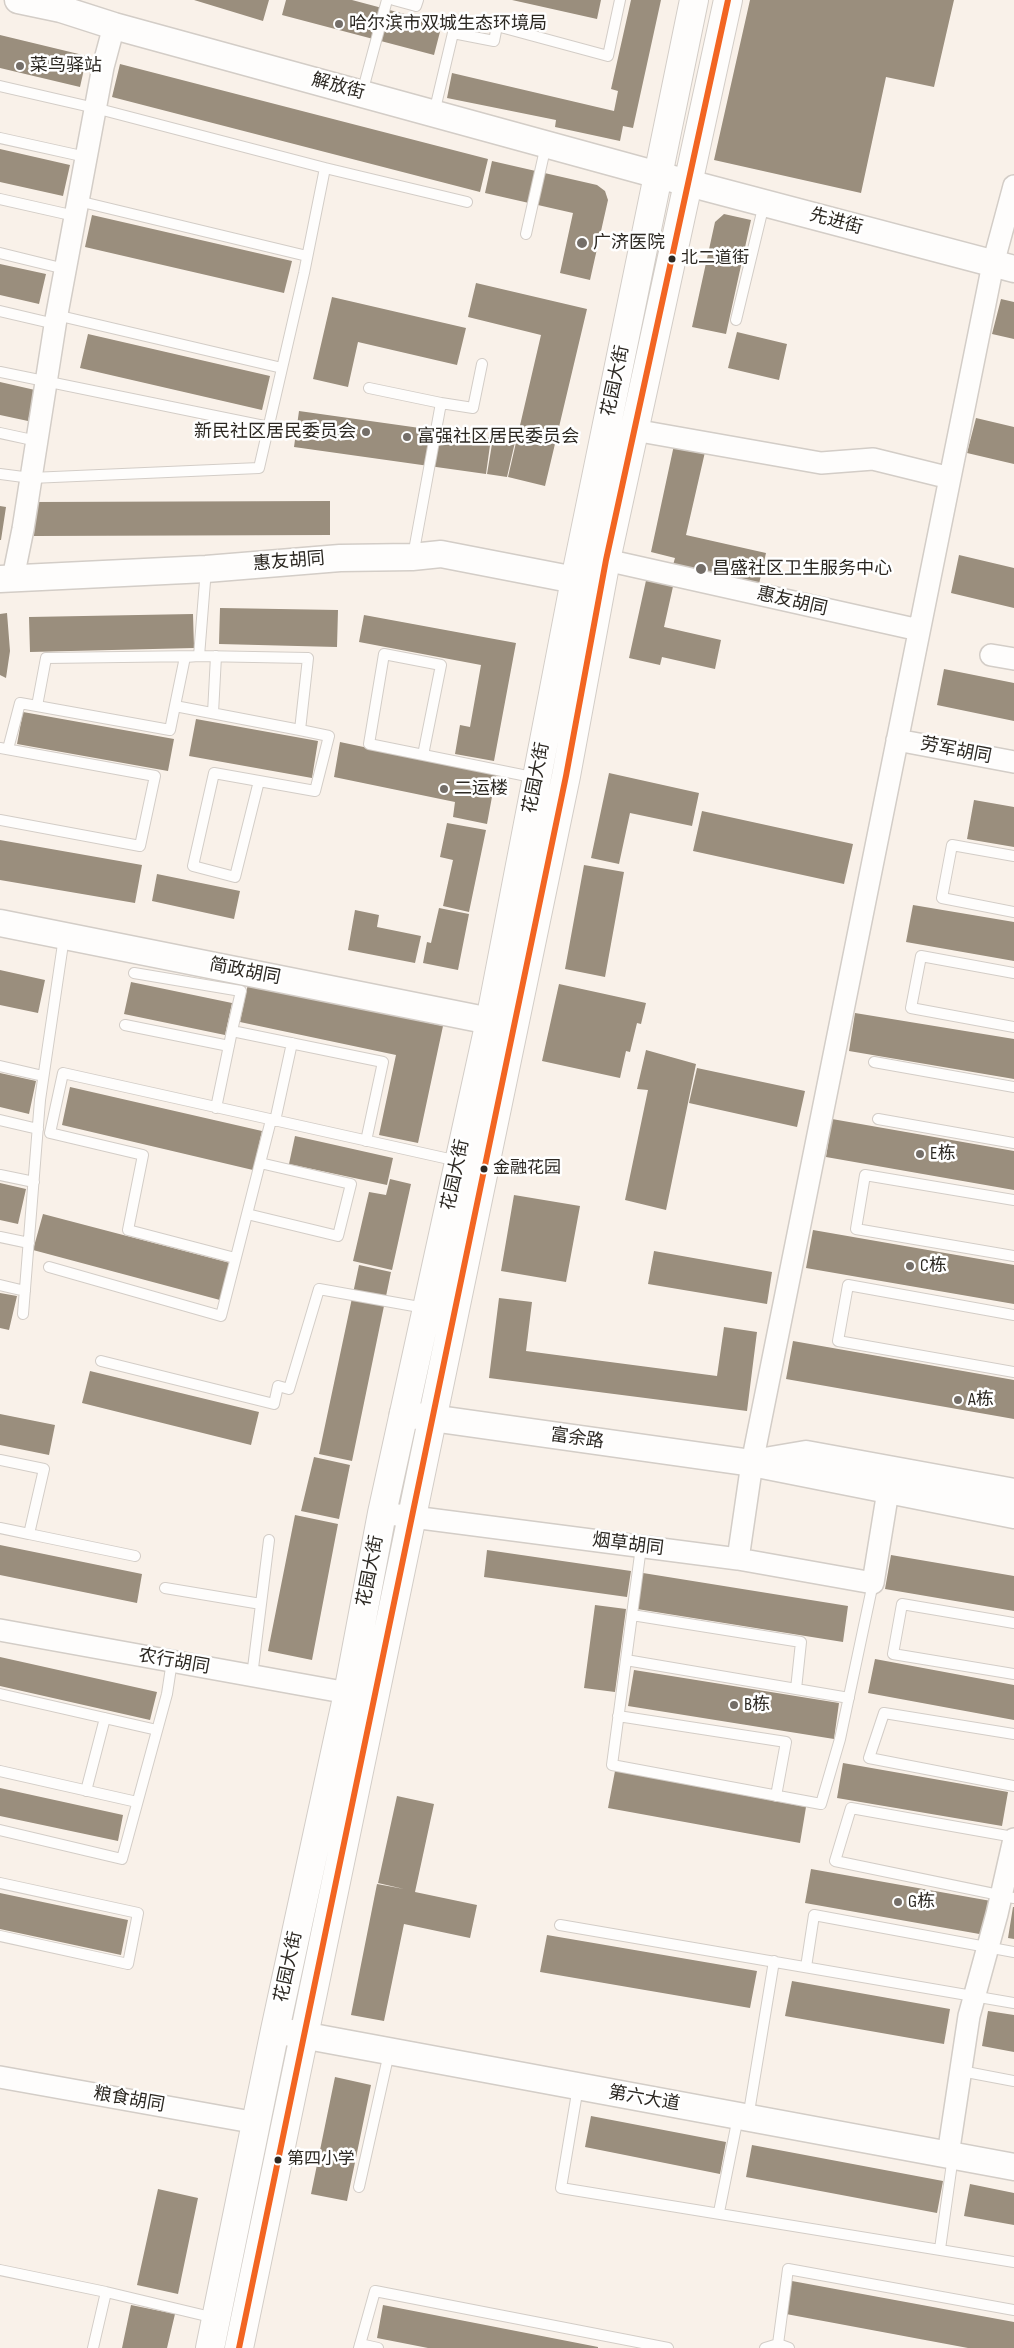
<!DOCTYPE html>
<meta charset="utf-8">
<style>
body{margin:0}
canvas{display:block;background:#f9f1e9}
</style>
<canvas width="1014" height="2348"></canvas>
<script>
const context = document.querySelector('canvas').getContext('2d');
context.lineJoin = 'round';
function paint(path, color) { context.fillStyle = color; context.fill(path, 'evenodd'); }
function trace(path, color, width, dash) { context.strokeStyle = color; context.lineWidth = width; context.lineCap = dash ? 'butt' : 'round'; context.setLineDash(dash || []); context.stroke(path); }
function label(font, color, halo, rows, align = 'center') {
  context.font = font + ' "Sofia Sans Condensed","Noto Sans SC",sans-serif'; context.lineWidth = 5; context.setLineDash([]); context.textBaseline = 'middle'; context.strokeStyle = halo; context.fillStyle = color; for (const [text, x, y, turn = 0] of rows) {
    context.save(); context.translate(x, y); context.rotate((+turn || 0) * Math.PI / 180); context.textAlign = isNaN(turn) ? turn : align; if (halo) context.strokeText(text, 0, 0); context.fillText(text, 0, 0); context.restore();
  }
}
const building = new Path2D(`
 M194,0h75l-6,21z
 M286,0h66l90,24 -8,31 -152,-40z
 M512,0h89l-4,19z
 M631,0h30l-28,128 -10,-2 -3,15 -65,-14 1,-7 -109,-22 5,-25 162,38 4,-20 -7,-2z
 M750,0h204l-20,87 -48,-10 -25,116 -147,-33z
 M0,35l87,21 -7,31 -80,-19z
 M120,64l368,95 -8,33 -368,-95z
 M0,149l70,16 -7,31 -63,-14z
 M492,161l105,24 8,6 3,9 -18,80 -30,-7 13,-60 -88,-20z
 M724,214l27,6 -25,114 -34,-7 23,-105z
 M92,215l200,46 -8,32 -199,-46z
 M0,264l46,10 -7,30 -39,-9z
 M476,283l111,26 -42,177 -37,-9 33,-142 -73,-18z
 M332,297l134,31 -9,37 -99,-23 -10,45 -35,-8z
 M1001,299l13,3v37l-22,-5z
 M737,332l50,12 -8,36 -51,-12z
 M88,334l182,42 -8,34 -182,-42z
 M0,382l35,8 -7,31 -28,-6z
 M299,411l192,27 -5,36 -192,-27z
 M976,418l38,9v37l-47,-11z
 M493,438l22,4 -8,35 -20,-3z
 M674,445l31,7 -19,83 80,18 -7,31 -86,-19 2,-7 -24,-6z
 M330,501v34l-296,1v-34z
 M0,506l6,1 -5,33h-1z
 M959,555l55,13v40l-63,-15z
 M647,576l27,6 -10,45 57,13 -6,29 -53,-12 -2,8 -31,-7z
 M220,608l118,2 -1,37 -118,-3z
 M7,613l3,38 -4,27 -6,-3v-61z
 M193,614l1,34 -164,4 -1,-35z
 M364,615l152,28 -22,118 -39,-7 5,-29 10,2 11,-62 -122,-23z
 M944,669l70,14v38l-77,-16z
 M23,712l151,27 -6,32 -151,-27z
 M196,719l122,22 -6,37 -123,-22z
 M340,742l156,33 -9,49 -34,-7 2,-15 -121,-25z
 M609,773l90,20 -7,33 -62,-13 -11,51 -28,-6z
 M974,800l40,7v40l-47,-8z
 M702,811l151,33 -9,40 -151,-33z
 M447,823l39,7 -17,82 -26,-6 10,-46 -13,-3z
 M0,840l142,25 -7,38 -135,-23z
 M584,865l40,7 -19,105 -40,-8z
 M157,874l83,17 -6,28 -82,-18z
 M913,905l101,17v39l-108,-19z
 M439,908l30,6 -11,56 -35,-7 4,-21 4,1z
 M355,910l24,5 -2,12 44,9 -6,27 -67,-13z
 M0,970l45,10 -7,33 -38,-8z
 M131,982l101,21 -7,32 -101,-21z
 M248,984l195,42 -25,117 -39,-8 17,-80 -156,-33z
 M559,984l87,19 -5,21 -4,-1 -7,29 -4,-1 -6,27 -78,-17z
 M855,1013l159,26v40l-165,-28z
 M646,1050l50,14 -30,146 -41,-10 23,-110 -11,-1z
 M697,1068l108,23 -8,36 -108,-24z
 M0,1073l36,8 -7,33 -29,-7z
 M70,1087l192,44 -9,39 -191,-45z
 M832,1119l182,32v39l-188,-33z
 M295,1136l98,22 -6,27 -98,-21z
 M390,1179l21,5 -19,86 -39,-9 16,-69 17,3z
 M0,1183l26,6 -8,35 -18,-4z
 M514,1195l66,11 -14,76 -65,-11z
 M43,1214l187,49 -10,37 -187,-50z
 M813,1230l201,35v39l-208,-36z
 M654,1251l118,21 -5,32 -119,-20z
 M359,1265l32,7 -39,189 -33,-7z
 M0,1293l17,3 -8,34 -9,-2z
 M499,1298l33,4 -6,49 191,25 7,-49 33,5 -10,79 -258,-33z
 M793,1341l221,39v39l-228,-40z
 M90,1371l169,41 -8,33 -169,-42z
 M0,1414l55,11 -6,30 -49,-10z
 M314,1457l36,8 -11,54 -38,-8z
 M295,1515l43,9 -26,136 -44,-9z
 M0,1545l142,29 -5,29 -137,-28z
 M487,1550l144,21 -4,26 -143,-20z
 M891,1555l123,21v35l-129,-22z
 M643,1573l205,33 -5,36 -206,-33z
 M595,1605l31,4 -11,83 -31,-4z
 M0,1657l157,35 -7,28 -150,-34z
 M875,1659l139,26v35l-146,-27z
 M634,1670l205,33 -5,36 -206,-33z
 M843,1763l165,29 -6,34 -165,-28z
 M615,1771l191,36 -6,36 -192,-35z
 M0,1788l123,27 -5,26 -118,-25z
 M397,1796l37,8 -19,88 62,13 -7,33 -66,-14 -20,97 -33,-6 26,-131 27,5 -26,-6z
 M811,1869l180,32 -6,34 -180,-32z
 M0,1893l128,27 -7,35 -121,-26z
 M1013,1907h1v32l-6,-1z
 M547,1935l210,36 -7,37 -210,-36z
 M792,1981l158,28 -6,35 -159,-28z
 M988,2011l26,4v37l-32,-6z
 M335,2077l36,8 -24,116 -36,-7z
 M591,2116l135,26 -6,32 -135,-27z
 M752,2145l191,36 -6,32 -191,-36z
 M970,2184l44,9v32l-50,-9z
 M158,2189l40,9 -20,96 -41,-9z
 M792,2281l222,41v26h-46l-182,-34z
 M131,2305l44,9 -8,34h-45z
 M383,2305l215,42v1h-170l-51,-10z`);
const service = new Path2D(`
 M394,0l22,6 2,-6
 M0,86l95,22 230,60 -21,105 -45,195 -228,10 -31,-4
 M362,93l25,-93
 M434,113l19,-80 41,8 3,-15 111,30 12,-56
 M0,138l86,19
 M325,168l142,34
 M0,199l75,17
 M78,201l229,55
 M526,234l20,-89
 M0,253l65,16
 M0,311l55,13
 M56,315l226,53
 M736,320l28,-116
 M0,372l269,55
 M369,388l72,15 -28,153
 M441,403l32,5 9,-44
 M0,433l37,8
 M175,706l125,24 8,-72 -109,-2 -153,2 -9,48 133,24 15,-73 14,-1 7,-87
 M213,713l3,-57
 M0,748l155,28 -15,70 -140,-26
 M8,749l12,-46 17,3
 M423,755l18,-90 -57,-11 -15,90 168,34
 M259,781l-24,96 -42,-11 21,-93 101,18 14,-55 -29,-6
 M1014,856l-62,-11 -10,53 72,14
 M134,973l107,18 -9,40
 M1014,973l-93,-17 -10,52 103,19
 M125,1025l104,21
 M874,1062l140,25
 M0,1066l43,10
 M216,1108l16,-77 151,31 -17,79
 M878,1119l136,24
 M0,1120l38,9
 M275,1121l17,-78
 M0,1175l34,7
 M1014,1200l-149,-25 -9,54 158,27
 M247,1214l91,22 13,-52 -91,-21
 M0,1237l29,6
 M235,1258l-107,-28 15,-75 -93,-22 13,-60 395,88
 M49,1267l172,49 50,-196
 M0,1285l25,6
 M23,1314l17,-214 24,-163
 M1014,1315l-166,-30 -10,56 176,31
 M101,1361l173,43 4,-18 11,3 30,-100 106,19
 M0,1460l44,9 -15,65 -29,-6
 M29,1534l106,22
 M641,1547l-29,218 209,39 19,-65 33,-156
 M165,1588l96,16
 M632,1615l169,27 -5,47
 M1014,1623l-112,-19 -9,50 121,20
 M626,1660l223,38
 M252,1676l17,-136
 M0,1694l157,36
 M618,1716l168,26 -10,54
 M1014,1734l-130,-21 -15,45 145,28
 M0,1771l137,31
 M86,1791l19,-73
 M0,1830l122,29 45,-165 5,-33
 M1014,1837l-163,-29 -16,53 179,37
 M0,1883l138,30 -10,51 -128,-28
 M560,1925l454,78
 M806,1967l8,-52 200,37
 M961,2071l53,10
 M578,2087l-17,101 453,74
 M748,2118l26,-157
 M359,2187l30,-134
 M719,2212l19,-95
 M940,2249l13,-93
 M0,2270l106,22 109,26
 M360,2344l18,4
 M778,2344l10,-75 226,41
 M93,2348l13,-56
 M359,2348l16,-57 293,57
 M765,2348l13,-4 11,4`);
const minor = new Path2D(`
 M634,430l187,33 52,-4 77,19
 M606,560l313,70
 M13,578l10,-49 33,-210 47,-252 11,-41
 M991,655l23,4
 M897,740l117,22
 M382,1513l356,46 135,24 15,-92
 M738,1559l14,-96 241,-1199 21,-78
 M0,1630l348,63
 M0,2077l257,46
 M948,2155l21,-139 28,-102 17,-75`);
const tertiary = new Path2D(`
 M18,0l43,9 53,17 544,149 356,94
 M0,579l206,-10 134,-11 72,-1 29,-3 134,26
 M0,923l490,98
 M403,1414l349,49 262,52
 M765,1461l41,-7 208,38
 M275,2030l739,137`);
const primary = new Path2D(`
 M210,2348l65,-318 73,-337 34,-180 108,-492 85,-441 119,-580
 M239,2348l327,-1572 40,-216 122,-560`);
const bus1 = new Path2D(`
 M239,2348l327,-1572 40,-216 122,-560`);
const markers = [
 [339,24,5,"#746e68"],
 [20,66,5,"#746e68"],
 [582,243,6,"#746e68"],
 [672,259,4.5,"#2c2822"],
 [366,432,5,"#746e68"],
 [407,437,5,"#746e68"],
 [701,569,6,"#746e68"],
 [444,789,5,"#746e68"],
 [920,1154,5,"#746e68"],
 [484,1169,4.5,"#2c2822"],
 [910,1266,5,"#746e68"],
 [958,1400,5,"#746e68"],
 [734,1705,5,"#746e68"],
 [898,1902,5,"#746e68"],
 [278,2160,4.5,"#2c2822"]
];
const busNames = [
 ["北二道街",681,259],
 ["金融花园",493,1169],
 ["第四小学",287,2160]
];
const poiNames = [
 ["哈尔滨市双城生态环境局",349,24],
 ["菜鸟驿站",30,66],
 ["广济医院",593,243],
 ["新民社区居民委员会",356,432,"right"],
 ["富强社区居民委员会",417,437],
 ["昌盛社区卫生服务中心",712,569],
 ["二运楼",454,789],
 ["E栋",930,1154],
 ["C栋",920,1266],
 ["A栋",968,1400],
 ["B栋",744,1705],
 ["G栋",908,1902]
];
const streetNames = [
 ["解放街",338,87,15],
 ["先进街",836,222,15],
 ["花园大街",616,381,-78],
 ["惠友胡同",289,562,-5],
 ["惠友胡同",792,602,13],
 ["劳军胡同",956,751,11],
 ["花园大街",537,778,-79],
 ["简政胡同",245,972,11],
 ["花园大街",456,1175,-78],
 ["富余路",577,1439,8],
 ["烟草胡同",628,1545,7],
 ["花园大街",371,1571,-79],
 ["农行胡同",174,1662,10],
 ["花园大街",289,1967,-78],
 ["第六大道",644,2099,10],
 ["粮食胡同",129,2100,10]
];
paint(building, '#9a8e7d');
trace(service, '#d3cdc7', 12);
trace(minor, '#d3cdc7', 24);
trace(tertiary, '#d3cdc7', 29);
trace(primary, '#d3cdc7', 30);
trace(service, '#fefdfc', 10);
trace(minor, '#fefdfc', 21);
trace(tertiary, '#fefdfc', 26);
trace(primary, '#fefdfc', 28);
trace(bus1, '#f26522', 6);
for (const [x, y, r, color] of markers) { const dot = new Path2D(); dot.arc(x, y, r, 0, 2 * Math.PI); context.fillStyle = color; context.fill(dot); trace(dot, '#fff', 2); }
label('17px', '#2c2822', '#fff', busNames, 'left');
label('18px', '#2c2822', '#fff', poiNames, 'left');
label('18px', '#2c2822', '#fff', streetNames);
</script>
